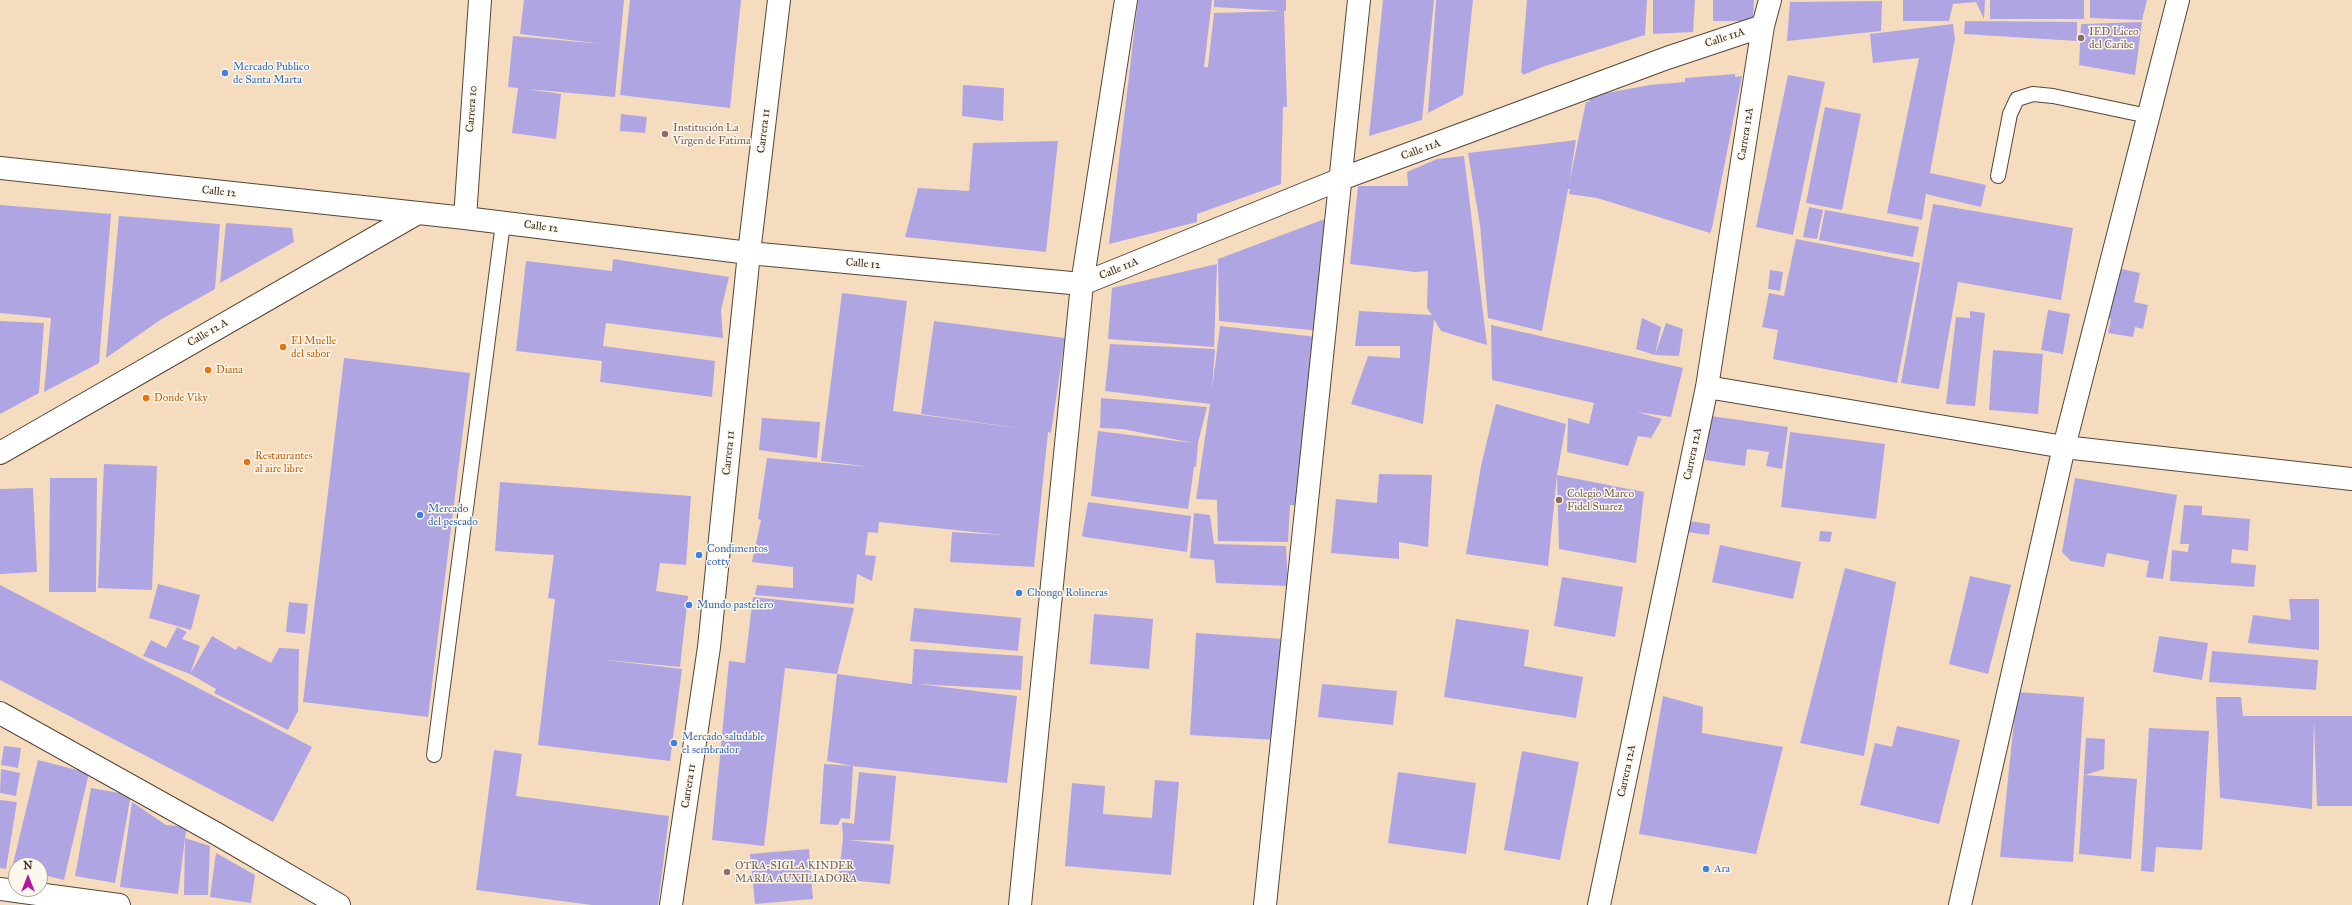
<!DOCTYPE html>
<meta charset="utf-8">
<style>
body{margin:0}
#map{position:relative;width:2352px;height:905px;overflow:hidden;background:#f5dcbf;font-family:"IM FELL Great Primer",serif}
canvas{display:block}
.north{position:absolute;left:8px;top:857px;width:40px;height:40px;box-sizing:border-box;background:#fbf7ec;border:1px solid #aea59a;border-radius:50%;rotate:0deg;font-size:11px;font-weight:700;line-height:16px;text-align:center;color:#3b2a1e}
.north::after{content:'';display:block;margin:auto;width:14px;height:18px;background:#b5179e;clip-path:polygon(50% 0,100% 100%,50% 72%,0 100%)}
</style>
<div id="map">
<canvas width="2352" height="905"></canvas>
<div class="north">N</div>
</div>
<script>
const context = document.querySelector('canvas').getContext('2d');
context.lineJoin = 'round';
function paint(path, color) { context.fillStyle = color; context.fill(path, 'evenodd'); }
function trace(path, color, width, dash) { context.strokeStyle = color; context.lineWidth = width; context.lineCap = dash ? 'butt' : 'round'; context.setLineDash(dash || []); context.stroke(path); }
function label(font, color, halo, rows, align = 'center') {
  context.font = font + ' "IM FELL Great Primer",serif'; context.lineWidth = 3; context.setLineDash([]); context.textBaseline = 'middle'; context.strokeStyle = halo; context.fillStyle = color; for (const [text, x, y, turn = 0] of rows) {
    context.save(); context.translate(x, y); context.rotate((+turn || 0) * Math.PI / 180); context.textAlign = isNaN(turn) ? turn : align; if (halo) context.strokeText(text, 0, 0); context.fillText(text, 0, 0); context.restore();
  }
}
const building = new Path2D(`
 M524,0h100l-9,97 -88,-8 34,5 -5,45 -44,-6 6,-45 -10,-1 5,-51 90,8 -83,-10z
 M630,0h111l-11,108 -110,-13z
 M1138,0h74l-8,67h4l6,-54 68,-2 -68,-4v-7h72v11h-2l3,96h-4l-2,77 -84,30v8l-88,22z
 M1383,0h51l-12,120 -53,16z
 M1436,0h37l-10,95 -35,18z
 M1527,0h120l-2,35 -103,32 -19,8v-2h-2z
 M1653,0h42l-2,32 -40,2z
 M1713,0h41l-1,21h-40z
 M1903,0h82l-1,19 -8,-17 -23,2 -4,17h-46z
 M1990,0h94v19h-94z
 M2090,0h57l-5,20 -52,-2z
 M1882,1l-1,30 -94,10 3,-39z
 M1965,21l112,1v19l-113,-7z
 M2142,22l-7,53 -56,-10 2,-41z
 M1953,24l2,15 -25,134 56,12 -5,22 -55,-13 -4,26 -35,-7 32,-155 -46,5 -3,-29z
 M1735,74v3l7,-1 -30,152 -2,5 -113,-35 -28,-4 1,-5h-2l-26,142 -54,-13 -8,-93 -12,-72 108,-13 -7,44 17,-82h3l1,-6 60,-11 35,-3v-4z
 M1788,75l37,7 -32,153 -37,-8z
 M963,85l41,3 -1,33 -41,-5z
 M1825,107l36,7 -19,96 -36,-7z
 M621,114l26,3 -2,16 -25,-2z
 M1058,141l-12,111 -141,-15 13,-49 51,3 4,-48z
 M1464,156l23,189 -46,-14 -7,-12 -11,105 -72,-20 17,-48 32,2v-12h-45l4,-35 73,4 -5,-7 1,-37 -13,1 -65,-8 8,-78h50l-1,-14 30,-13z
 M1933,204l140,24 -12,72 -103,-18 -19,107 -38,-6z
 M0,205l111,9 -12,149 -55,29 7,-74 -51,-5z
 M1809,207l14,3 -6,29 -14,-2z
 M1825,210l94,17 -6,30 -94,-17z
 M119,216l101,8 -5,65 -55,31 -54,38z
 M1330,217l-10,114 -101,-10 -1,-62z
 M226,223l66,5 2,14 -74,41z
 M1796,239l124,24 -23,120 -124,-24 5,-29 -16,-3 7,-34 15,3z
 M613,259l116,18 -8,33 2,28 -117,-15 -3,23 112,15 -3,36 -112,-15 2,-21 -86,-10 10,-90 86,10z
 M1217,264l-3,83 -106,-8 4,-51z
 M2117,268l23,5 -6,29 14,3 -5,24 -8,-2 -2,10 -25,-4 3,-14h-4z
 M1770,270l13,2 -3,19 -12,-2z
 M842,293l65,8 -14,110 145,20 -117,-17 13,-93 131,17 -14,95 -3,-1 -14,135 -84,-5 2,-30 51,3 -124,-13 -1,11 -10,-1 -3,23 11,1 -4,25 -15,-7 -3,30 -99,-9 2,-10 36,3v-21l-41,-5 9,-42 -3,-1 9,-61 104,9 -50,-6z
 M2048,310l22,4 -7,40 -22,-4z
 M1970,311l15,2 -10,93 -29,-2 10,-87 14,1z
 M1642,318l19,9 -6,28 11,-32 17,6 -4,27 -24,-1 -19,-6z
 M0,321l44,2 -5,70 -39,21z
 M1491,325l192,43 -12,49 -34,-5 25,7 -11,19 -13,-2 -10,30 -61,-14 1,-34 21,6 5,-21 -102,-23z
 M1220,326l97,11 -16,110 3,59 -14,-1 -2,37 -70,-1 -1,-41 -21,-1 14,-95 -105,-13 5,-47 105,5 -3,41z
 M1993,350l50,4 -5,60 -49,-4z
 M344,358l126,15 -42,344 -125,-15z
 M1101,398l106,9 -9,36 -2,24h-2l-6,42 -97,-13 7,-65 95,12 -70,-14 -23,-1z
 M1496,404l70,20 -9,51 87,17 -8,71 -77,-14 -2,-74 -9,91 -82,-12 15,-88z
 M1711,416l77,11 -6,42 -16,-3 3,-14 -22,-3 -2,17 -40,-6z
 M762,418l58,4 -3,36 -58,-8z
 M1790,432l95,12 -9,75 -95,-12z
 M104,464l53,2 -5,124 -54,-2z
 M1379,474l53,1 -4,72 -29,-5v17l-68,-6 5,-54 41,4z
 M50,478h47l-1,114h-47z
 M2075,478l102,17 -14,84 -17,-2 3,-16 -42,-8 -3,14 -33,-6 -9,-9z
 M500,482l191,14 -5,69 -26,-2 -4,28 32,5 -8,71 -83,-8 85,10 -12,92 -132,-16 17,-146 -7,-1 6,-43 -59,-4z
 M33,488l4,84 -37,2v-85z
 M1088,502l103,14 -4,36 -102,-15 -3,-1z
 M2184,505l18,1v9l48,4 -2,32 -16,-2 -1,14 25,2 -2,22 -84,-6 2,-31 16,2 1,-8h-9z
 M1194,513l16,2 4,29 72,2 2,40 -72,-3 -2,-23 -24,-2z
 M1688,521l22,3 -1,11 -22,-3z
 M1820,531l12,1 -2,10 -11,-1z
 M1720,545l81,17 -8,37 -81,-17z
 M1845,568l51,14 -32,174 -64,-13z
 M1970,576l41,9 -23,89 -39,-10z
 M1562,577l61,10 -8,50 -61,-11z
 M158,584l42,11 -9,35 -42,-12z
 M0,585l312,162 -39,75 -273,-142z
 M753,597l101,11 -17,66 -52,-6 -21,178 -52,-6 17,-179 16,2z
 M2289,599h30v51l-71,-7 5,-28 38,5z
 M289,602l19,2 -3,30 -19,-2z
 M914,608l107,10 -3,33 -108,-10z
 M1094,614l59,5 -4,50 -59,-5z
 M1456,619l73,11 -5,36 59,11 -7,41 -132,-21z
 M177,627l10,5 -5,7 18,7 -10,28 -47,-18 8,-16 15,8z
 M1196,633l86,6 -5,101 -87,-5z
 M212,636l24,14 2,-4 33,17 8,-15 20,1 -1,62 -10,19 -74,-37 2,-4 -26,-15z
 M2159,636l49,7 -6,37 -49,-8z
 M914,649l109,7 -2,34 -103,-6 99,12 -10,87 -154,-17 -3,53 -9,-1 -3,7 -18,-1 4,-60 29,2 -26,-5 10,-87 75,10z
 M2212,651l106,9 -2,30 -107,-8z
 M1322,684l75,7 -4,34 -75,-8z
 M2017,692l67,5 -11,165 -73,-5z
 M1663,696l40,11 -1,26 81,14 -27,107 -117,-20z
 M2216,697h25l2,19h109v90h-35l-3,-85 -2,88 -92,-11z
 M1897,726l63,14 -21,84 -79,-19 15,-62 17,4z
 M2149,728l60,3 -7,119 -46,-3 -2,25 -13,-1z
 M2086,738l19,1 -1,30 -19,6 52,4 -6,80 -52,-5z
 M4,746l17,2 -3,20 -17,-3z
 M494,750l28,4 -6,42 153,20 -11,89h-66l-116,-15z
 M1522,751l57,11 -19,98 -56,-10z
 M38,760l51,13 -25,107 -24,-6v-9h-24v4l-4,-1z
 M1,769l19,4 -4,23 -16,-3z
 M859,772l37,4 -6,65 -42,-1 46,5 -4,39 -52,-5 5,-40 -1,-17 12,2z
 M1398,772l78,11 -10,71 -78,-11z
 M1155,780l24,2 -8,93 -106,-9 7,-83 33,3 -2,28 49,4z
 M91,788l40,7 -16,88 -40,-7z
 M0,800l17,2 -11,67 -6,-1z
 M132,802l34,23 21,2 -2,11 25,8 -2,49h-24l1,-57 -7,56 -58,-7z
 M809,849l4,50 -58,5 -5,-50z
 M216,853l39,22 -4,28 -41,-6z`);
const lane = new Path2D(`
 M1998,176l12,-62 7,-15 16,-5 20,2 95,20
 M434,755l69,-532`);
const street = new Path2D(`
 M0,168l465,50 284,35 333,31 259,-105 326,-121 96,-32
 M465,218l15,-218
 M1707,387l357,60 288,32
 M0,453l416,-239
 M0,713l217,121 122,71
 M671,905l38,-258 40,-394 30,-253
 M1020,905l62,-621 44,-284
 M1265,905l94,-905
 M1599,905l108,-518 56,-361 7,-26
 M1960,905l104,-458 114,-447`);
const secondary = new Path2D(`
 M0,889l119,16`);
const markers = [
 [2081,38,4,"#8d6e63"],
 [225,73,4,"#3f7fe0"],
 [665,134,4,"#8d6e63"],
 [283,347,4,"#e8710a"],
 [208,370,4,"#e8710a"],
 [146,398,4,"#e8710a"],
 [247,462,4,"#e8710a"],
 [1559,500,4,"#8d6e63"],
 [420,515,4,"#3f7fe0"],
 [699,555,4,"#3f7fe0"],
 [1019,593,4,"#3f7fe0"],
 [689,605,4,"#3f7fe0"],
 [674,743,4,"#3f7fe0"],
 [1706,869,4,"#3f7fe0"],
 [727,872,4,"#8d6e63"]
];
const educationNames = [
 ["IED Liceo",2089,32],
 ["del Caribe",2089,45],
 ["Institución La",673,128],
 ["Virgen de Fatima",673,141],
 ["Colegio Marco",1567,494],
 ["Fidel Suarez",1567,507],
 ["OTRA-SIGLA KINDER",735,866],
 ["MARIA AUXILIADORA",735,879]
];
const streetNames = [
 ["Calle 11A",1725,38,-18],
 ["Carrera 10",472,109,-86],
 ["Carrera 11",764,131,-83],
 ["Carrera 12A",1746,134,-81],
 ["Calle 11A",1421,150,-20],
 ["Calle 12",219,192,6],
 ["Calle 12",541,227,7],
 ["Calle 12",863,264,5],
 ["Calle 11A",1119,269,-22],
 ["Calle 12 A",208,333,-30],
 ["Carrera 11",729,453,-84],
 ["Carrera 12A",1693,454,-78],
 ["Carrera 12A",1627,771,-78],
 ["Carrera 11",689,786,-81]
];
const shopNames = [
 ["Mercado Publico",233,67],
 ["de Santa Marta",233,80],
 ["Mercado",428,509],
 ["del pescado",428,522],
 ["Condimentos",707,549],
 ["cotty",707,562],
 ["Chongo Rolineras",1027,593],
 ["Mundo pastelero",697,605],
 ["Mercado saludable",682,737],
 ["el sembrador",682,750],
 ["Ara",1714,869]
];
const foodNames = [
 ["El Muelle",291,341],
 ["del sabor",291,354],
 ["Diana",216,370],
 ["Donde Viky",154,398],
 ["Restaurantes",255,456],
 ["al aire libre",255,469]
];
paint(building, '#b0a5e3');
trace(lane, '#574536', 16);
trace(street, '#574536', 24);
trace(secondary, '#574536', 24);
trace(lane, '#fff', 14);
trace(street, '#fff', 22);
trace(secondary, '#fff', 22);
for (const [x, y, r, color] of markers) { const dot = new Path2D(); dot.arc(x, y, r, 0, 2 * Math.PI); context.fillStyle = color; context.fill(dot); trace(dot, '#fbf7ec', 1.5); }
label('11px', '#785e54', '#fbf7ec', educationNames, 'left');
label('11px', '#3b2a1e', '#fbf7ec', streetNames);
label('11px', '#366cbe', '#fbf7ec', shopNames, 'left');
label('11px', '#c56008', '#fbf7ec', foodNames, 'left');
</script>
